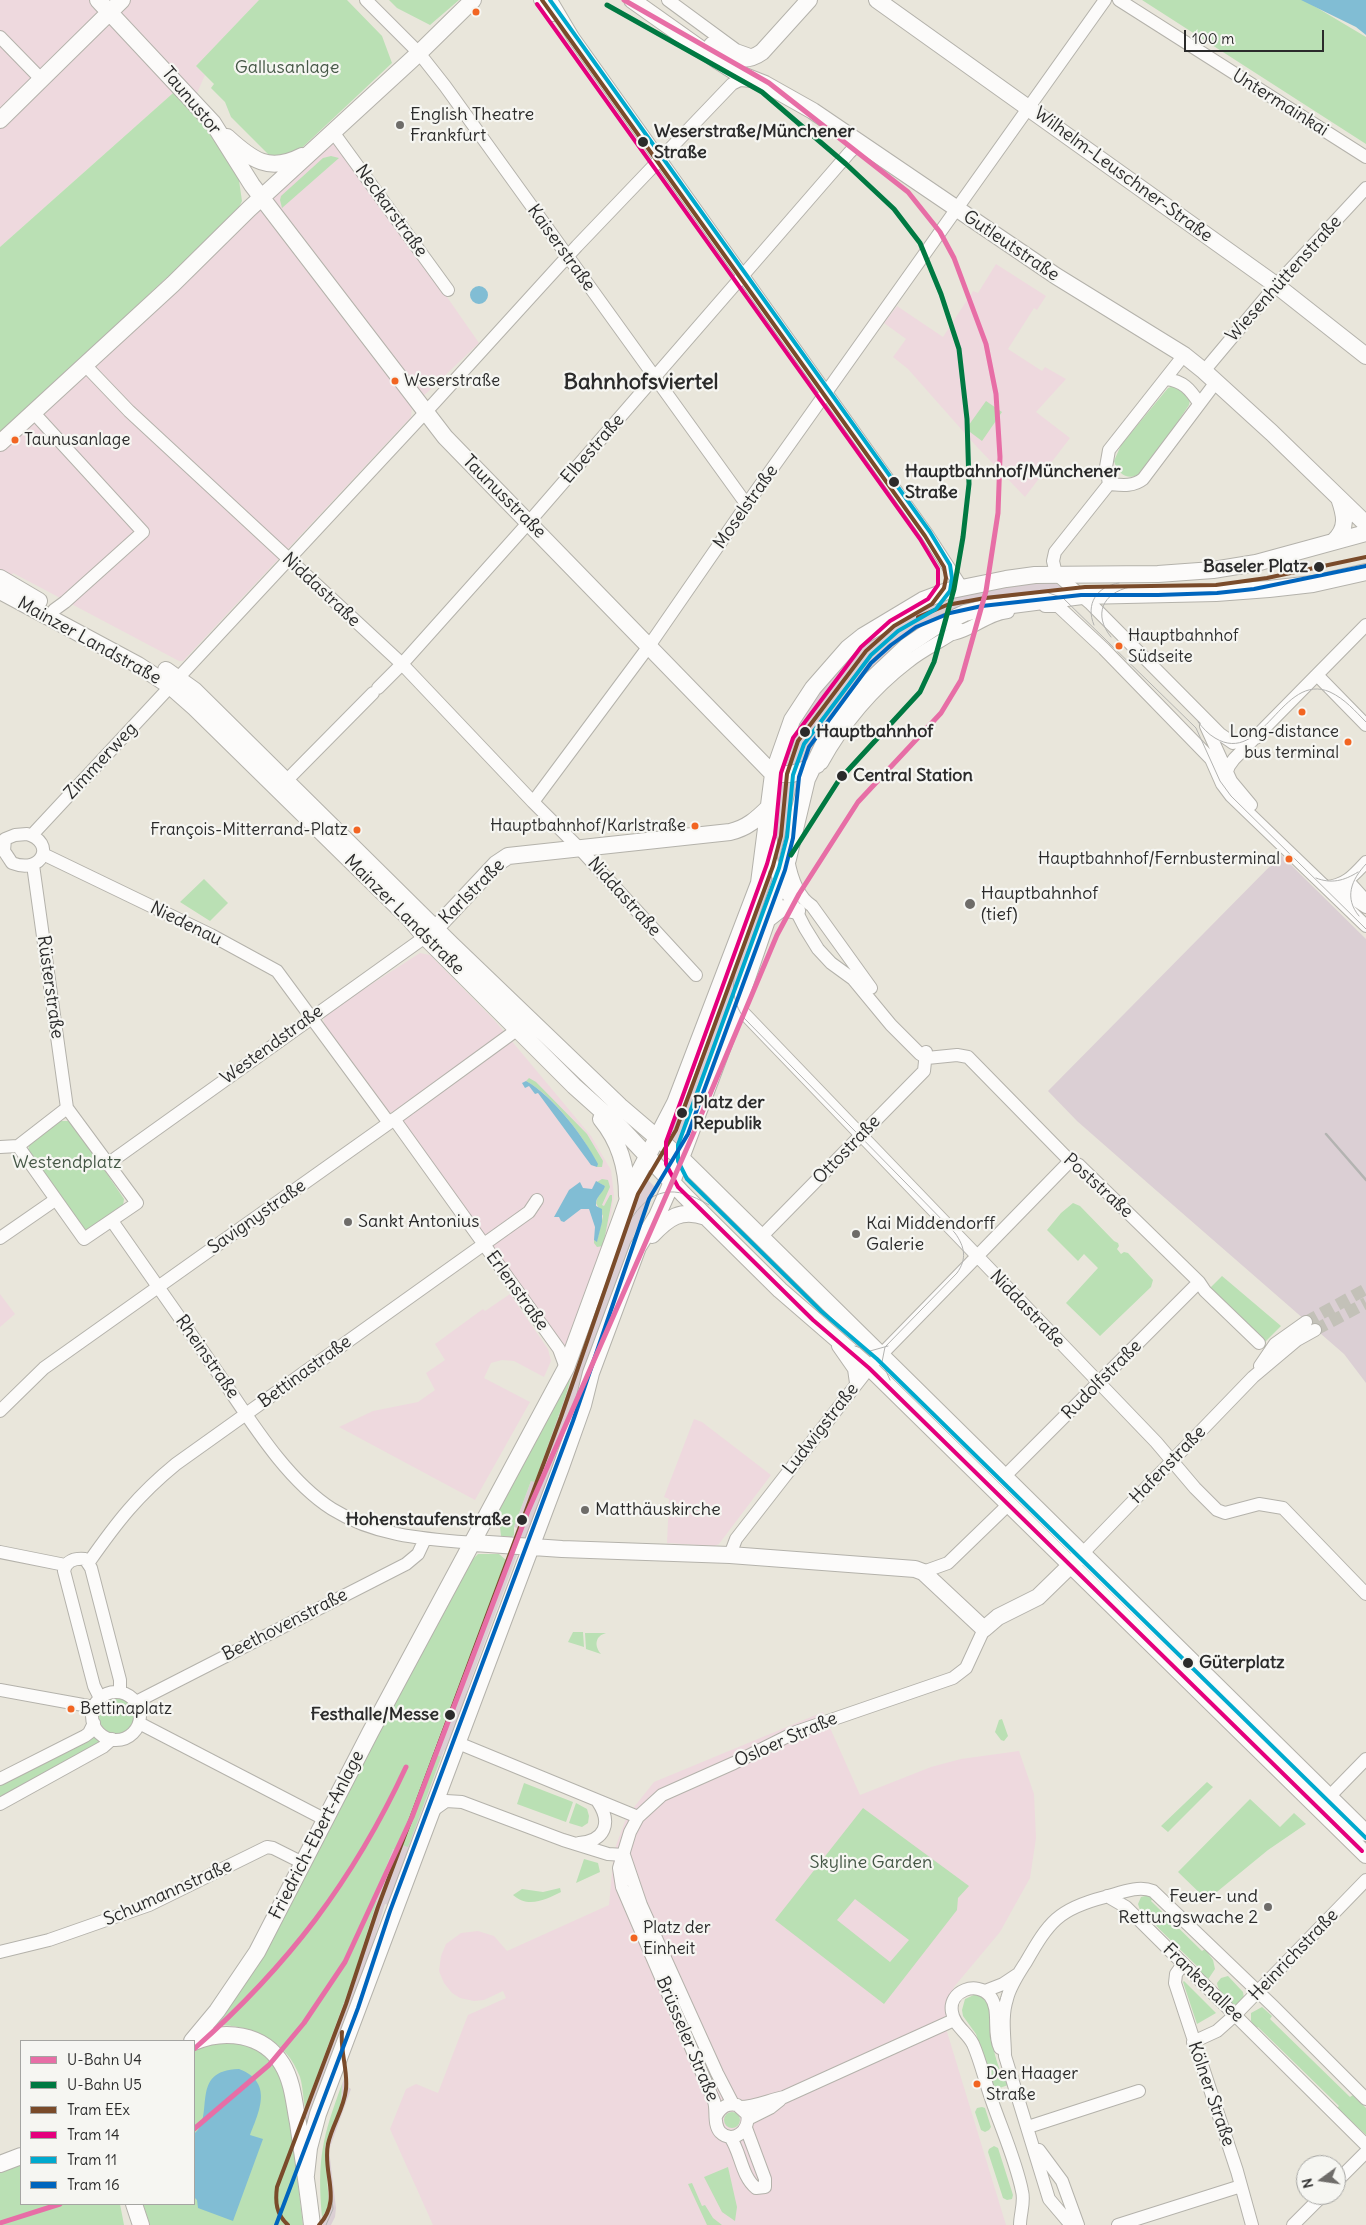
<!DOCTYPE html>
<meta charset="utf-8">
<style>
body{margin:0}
#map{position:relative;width:1366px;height:2225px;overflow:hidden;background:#e9e6db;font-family:Delius,sans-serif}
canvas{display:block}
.legend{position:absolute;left:20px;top:2040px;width:175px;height:165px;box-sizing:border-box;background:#f6f6f2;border:1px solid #a5a5a2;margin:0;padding:6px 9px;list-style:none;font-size:15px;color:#2b2b2b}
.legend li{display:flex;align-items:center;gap:10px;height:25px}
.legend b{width:25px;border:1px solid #a5a5a2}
.north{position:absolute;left:1296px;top:2155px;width:50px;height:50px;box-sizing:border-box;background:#f6f6f2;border:1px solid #a5a5a2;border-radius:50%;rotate:256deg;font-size:14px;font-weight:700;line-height:20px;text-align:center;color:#2b2b2b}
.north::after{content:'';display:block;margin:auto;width:18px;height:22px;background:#6e6c69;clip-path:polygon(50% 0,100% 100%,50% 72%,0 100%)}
.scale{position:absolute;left:1184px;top:30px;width:140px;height:22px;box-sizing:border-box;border:2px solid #2b2b2b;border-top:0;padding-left:6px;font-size:15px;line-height:18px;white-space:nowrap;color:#2b2b2b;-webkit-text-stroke:4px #f6f6f2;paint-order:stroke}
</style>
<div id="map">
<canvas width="1366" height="2225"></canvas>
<ul class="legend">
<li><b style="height:6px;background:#e76ea6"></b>U-Bahn U4</li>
<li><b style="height:6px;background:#007942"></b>U-Bahn U5</li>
<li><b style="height:6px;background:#7a4b2a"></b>Tram EEx</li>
<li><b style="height:6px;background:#e5007d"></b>Tram 14</li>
<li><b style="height:6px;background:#00a9ce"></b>Tram 11</li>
<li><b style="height:6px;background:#0065bd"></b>Tram 16</li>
</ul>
<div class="north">N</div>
<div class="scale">100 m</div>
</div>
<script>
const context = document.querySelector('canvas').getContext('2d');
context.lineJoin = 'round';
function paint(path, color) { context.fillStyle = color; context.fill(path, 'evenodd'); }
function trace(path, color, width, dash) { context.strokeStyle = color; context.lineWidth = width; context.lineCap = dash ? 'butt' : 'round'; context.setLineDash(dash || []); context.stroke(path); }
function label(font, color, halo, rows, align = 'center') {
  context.font = font + ' Delius,sans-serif'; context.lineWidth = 4.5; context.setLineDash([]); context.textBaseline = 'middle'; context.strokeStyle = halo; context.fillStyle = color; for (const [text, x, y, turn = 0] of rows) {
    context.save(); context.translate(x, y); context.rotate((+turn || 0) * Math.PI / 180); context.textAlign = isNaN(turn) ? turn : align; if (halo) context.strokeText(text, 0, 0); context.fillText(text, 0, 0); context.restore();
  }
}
const built = new Path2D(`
 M0,0h259l-63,66 9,9 -11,25 -13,-14 -181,161z
 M333,133l146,210 -67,64 -1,10 -228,244h-4l-166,-88 -5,9 -8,-4v-127l94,-104 70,-67 65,-53z
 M996,264l50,32 -9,14 -3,-2 -26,41 34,22 3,-4 21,12 -30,33 34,26 -45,59 -48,-50 -69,-78 -15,-12 13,-18 -22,-16 13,-17 46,31 30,-46 5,2z
 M420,953l10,2 65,66 96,115 20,34 3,25 -3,19 -8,33 -35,98 -8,2 -165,-236 -7,2 -65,-89 2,-10z
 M0,1294l15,20 -15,13z
 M510,1294l38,55 3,12 -7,16 -30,-16 -12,-1 -11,3 -7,15 46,24 -55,98 -136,-73 34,-16 45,-9 17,-12 -9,-17 19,-13 -10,-16 48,-35 2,2z
 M694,1419l8,3 69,53 -52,69 -5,2 -47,-3 2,-44 -5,-2z
 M823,1712l37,83 71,-28 30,-8 58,-8 15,43 2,44 -6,40 -30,54 -46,55 -10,35 62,203h-573l-43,-96 16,-40 10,-5 22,9 30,-78 38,-17 -3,-7 -19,9 -10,1 -14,-3 -8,-5 -8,-10 -5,-12 2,-15 5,-12 15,-11 17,-2 16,5 13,15 102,-46 5,-54 13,-35 27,-34z`);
const industrial = new Path2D(`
 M1050,580l21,13 -111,16 -153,151 -23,9 3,-18 13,-31 30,-45 31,-29 63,-40 58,-16z
 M783,778h20l-14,64 -110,310 -16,-18 111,-282z
 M1281,855l85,84v444l-22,-29 -194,-169 -73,-64 -29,-30z
 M644,1176l11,11 -18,40 -44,116 -10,40 -53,145 -13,27 -47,127 -22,70 -4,-2 -56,155 -3,-1 -25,82 -52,144 -3,-21 47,-128 25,-80 -3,-2 19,-51 4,1 109,-289 11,-32 -3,-1 17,-46h4z
 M347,2071l1,16 3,2 -22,61 7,58 -1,9 -4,8h-8l-1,-8 7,-10v-10l-4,-51 16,-43 1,-19z`);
const green = new Path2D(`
 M259,0h88l35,36 10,27 -102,96 -13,4 -46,-46 -6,-15 -14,-14 3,-4 -18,-18z
 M389,0h70l-29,25 -33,-17z
 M1142,0h162l62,37v107z
 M181,86l55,74 6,41 -13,26 -65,53 -164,155v-188z
 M331,156l8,2 -57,50 -2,-8 1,-4 42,-38z
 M1176,385l14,15 -1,5 -45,67c-14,9 -25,5 -30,-11l7,-16 47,-57z
 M986,401l16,11 -20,29 -16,-12z
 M204,879l24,24 -18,18 -30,-19z
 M529,1078l7,4 51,52 16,27 -1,6h-5v-3c-13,-28 -44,-68 -71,-83z
 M60,1121h8l6,4 50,74 -1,7 -34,24 -7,-1 -54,-77 1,-8z
 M602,1179l6,1 2,7 -8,18 2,1 6,-11h2v5l-9,46 -6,1 -3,-4v-3l3,1 6,-25 -7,-13 3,-10 6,-7 -8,-4z
 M1073,1203l7,3 34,35 4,2 1,3 -2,3 4,5 3,-2 4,1 25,27 -2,7 -51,49 -34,-33 32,-35 -14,-14 -6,7 -31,-31 14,-17z
 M1222,1276l59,50 -16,16 -56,-53z
 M578,1353l-12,42 -31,87 -4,-1 -17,46v8l-2,2 -11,-1 -1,-9 -9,-2z
 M478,1554h21l7,6 -73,193 8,4 -33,90 -9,-3 -2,6 -4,-1 -19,50 3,2 -25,80 -47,127c-2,-10 -2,-21 -5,-31 -14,-38 -49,-53 -87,-52l100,-168 154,-292z
 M573,1632h10l1,15 -16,-5z
 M585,1633h21c-11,3 -12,13 -5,21l-15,-5z
 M99 1716a18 18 0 1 1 36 0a18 18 0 1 1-36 0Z
 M1002,1719l6,17 -4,5 -3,-1 -6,-8 4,-12z
 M95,1735l10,8 -105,56v-15z
 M1207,1782l6,5 -45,45 -7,-6z
 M524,1783l49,19 -7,20 -49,-18z
 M1250,1799l30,28 14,-14 12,11 -38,26 -61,50 -29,-28z
 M576,1803l11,6 2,7 -1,7 -6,4 -13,-4z
 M863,1808l106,78 -11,12 -1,12 -73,94 -109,-84zM855,1899l54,41 -19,22 -53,-42z
 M584,1859l14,4 2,9 -24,11z
 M560,1888l1,4c-15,7 -32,17 -48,3l9,-6 21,3z
 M1149,1895l4,3 -2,3 51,50 3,-2 8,11 2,9 -8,12 -9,-10 1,-3 -59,-58 -2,-6 3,-7z
 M1228,1976l15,16 1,6 -8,7c-8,-3 -18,-13 -19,-22l4,-5z
 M1184,1981l32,32 -19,11 -14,-42z
 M976,1994l12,4c3,30 3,62 20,87l-14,5 -18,-56 -13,-18 -1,-6 3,-11z
 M1262,2007l10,9 -2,3 80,78 3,-2 13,13v27l-29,-27 2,-2 -81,-79 -2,2 -5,-8v-8z
 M225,2039l29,7 22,19 11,27 16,133h-153l-7,-21h51v-154z
 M342,2084l-1,19 -16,43 4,61 -7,10c-5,-57 0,-79 20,-133z
 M982,2107l3,1 6,19 -2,3 -4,2 -4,-2 -6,-18 2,-4z
 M724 2120a8 8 0 1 1 16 0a8 8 0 1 1-16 0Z
 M994,2146l4,2 15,47 -1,4 -5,1 -4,-2 -15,-46 1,-3z
 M21,2164v40h99l4,21h-124v-53z
 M728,2167l9,40 -2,14 -13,-9 -18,-35z
 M692,2183l10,23 3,-1 8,13 9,7h-15l-19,-41z`);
const water = new Path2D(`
 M1301,0h65v35l-10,-8z
 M470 295a9 9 0 1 1 18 0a9 9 0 1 1-18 0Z
 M526,1081c27,15 58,56 72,83l-1,3 -6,-2 -53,-72 -3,1 -6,-8 -4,2 -3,-5z
 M596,1181l9,5c-2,8 -10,10 -9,20l6,3v13l-5,20 -3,-2 1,-13 -6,-18h-8l-17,13 -3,-1 -2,-4h-5l15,-27 11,-8 3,6 9,1z
 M239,2069c34,13 21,41 11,66l13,4 -30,82 -35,-13 -1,-8 -3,-3v-63c22,-17 -6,-64 45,-65z`);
const minorTunnel = new Path2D(`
 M1306,1322l60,-33
 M1315,1330l51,-27`);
const minor = new Path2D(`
 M366,0l53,53 26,33 302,419
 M540,0l13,15
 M551,0l22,37 354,497 35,54
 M668,0l68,50 14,5
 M1119,0l247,157
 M0,37l41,42
 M333,132l115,158
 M1184,355l-75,95 -3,17 3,17c12,1 24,3 34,-5l73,-97
 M85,365l44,46 273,253 131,138 46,46 117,127
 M1204,371l72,-86 90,-97
 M1166,379c17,2 24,10 33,24
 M33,412l110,120 -78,70 -11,8
 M1109,484l-54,68 -2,9 3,13 35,30 129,130 13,9 23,-5
 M1045,606h13l46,43 107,110 11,25 9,12 135,130
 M953,634c20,-4 34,-20 55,-22
 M1317,675l49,50
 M378,688l24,-24 127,-142 320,-369 11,-11
 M1206,726l25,55 20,24
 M822,763c21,-38 51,-74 86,-101 16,-13 35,-21 51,-33
 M286,781l87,-88
 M1222,784l7,-18 5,-7 132,-134
 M533,802l116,-156 105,-152 351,-494
 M27,834c29,8 16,41 -15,29l-8,-12 1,-12 10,-4z
 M32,835l403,-433 142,-156 155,-162 8,-4 12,1
 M771,841l-1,14 3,11 32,62 13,21 13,14 22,16 38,46 29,29 7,4 30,-3 11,2 102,104 9,4 120,117 6,9 54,52
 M43,854l168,81 66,36 112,152
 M788,859c3,17 10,38 24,47l59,82
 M1348,881l18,20
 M1335,886l31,21
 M1326,887c19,-1 28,-12 40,-25
 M737,1006l419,436 39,46 22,22 8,3 34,-9 24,4 83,86
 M394,1119l165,230 7,19
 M18,1146l66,93 53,-36 -70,-95 -34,-243
 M18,1146l49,-38
 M0,1147l18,-1
 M109,1163l323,-231
 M112,1221c35,50 71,101 106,152 31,45 67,106 114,136 43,27 92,30 142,34
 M0,1238l55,-38
 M760,1238l164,-167 2,-19
 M838,1346l16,23 2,14
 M1260,1366l15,-22 31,-22
 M0,1411l44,-43 345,-245 129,-94
 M1004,1477l195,-195
 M0,1552l65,13
 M1082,1554l171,-177 44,-37 18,-10
 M730,1555l6,-16 137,-176 197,-202
 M89,1562c28,-40 49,-67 87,-98l353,-252 8,-12
 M923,1572l25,-9 61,-59
 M0,1690l94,17
 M92 1716a24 24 0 1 1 48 0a24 24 0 1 1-48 0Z
 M100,1698l-6,-12 -30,-115c2,-10 10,-13 21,-12l6,9 29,112v12
 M136,1702l270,-138 12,-10 7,-15
 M139,1723l187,97
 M458,1743l180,74
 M0,1779l85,-43 4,-3 5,-10
 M1324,1802l42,-43
 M0,1804l103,-57 9,-8
 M432,1811l14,-10 16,1 101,38 45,14 16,1
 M579,1843c26,-2 33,-20 19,-41
 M624,1855l17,50 76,168 16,31
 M1107,1896l19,11 240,238
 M0,1952l49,-12 100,-35 118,-58 6,1 30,15
 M1183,1964l-7,10 -1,9 62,188 15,54
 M985,1991l18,-7 15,-10
 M1193,2042l24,-11 18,-16 131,-135
 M1000,2048c-8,-16 1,-38 -10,-52 -13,-16 -42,-5 -38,16 2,14 15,20 21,32 8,18 12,38 19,57 10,29 24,60 30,90 3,11 -2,23 -2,34
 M740,2107c15,0 29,-7 44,-10l170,-77
 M716,2116c5,-9 11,-13 21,-11l10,9c4,16 -14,31 -27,18 -7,-8 -3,-22 -6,-31l-92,-214 -3,-19 11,-36 8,-15 24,-22 72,-32 62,-31 157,-54 13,-10 18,-39
 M748,2119l22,-11 10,-8
 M1028,2127l111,-36
 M730,2137c11,15 11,39 26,51l9,-1v-8l-19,-51
 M1039,2150l23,31 16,44
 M1336,2182l30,-30
 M1071,2225l-22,-26 -44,-143c0,-18 -4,-39 2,-57 3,-13 12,-26 19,-37 23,-40 32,-53 79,-65 15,-4 33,-12 48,-6l120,115 93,93
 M1118,2225l123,-39
 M1293,2225l30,-30`);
const major = new Path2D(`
 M98,0l115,123 39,62 193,252 328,337
 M632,0l86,61 19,12 28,11 48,27 243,165 128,79 20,16 68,62 94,91
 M877,0l399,285 90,71
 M712,45c16,12 32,20 50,7l47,-52
 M0,120l122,-120
 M227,137c25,23 42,36 75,19
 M0,443l173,-159 76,-75 170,-156 54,-53
 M1334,541c14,-13 11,-26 5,-43
 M0,578l39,23
 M0,591l138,74 32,21 25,22 213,209 17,20 149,149 47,42 62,66 97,96 89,77 497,488
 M166,670l28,20 257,254 169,162 62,53 684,674
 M773,774h19l25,-9
 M768,919l14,-11 15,3
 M436,928l60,-64 12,-8 222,-24c17,-4 27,-13 39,-25
 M601,1119c18,22 26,48 26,77
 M652,1235c16,-17 29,-27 54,-18
 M474,1543l88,6 168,6 185,14 8,3 61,57 14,-12 40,-20 39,-38
 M192,2041l25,-30 40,-59 114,-221 195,-363 69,-188 40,-77 84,-220 14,-109 19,-54 21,-32 35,-40 15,-12 60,-36 24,-9 59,-12 29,-4 123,-1 55,-4 43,-7 110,-30
 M194,2042c30,-13 69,-9 88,22 11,18 12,39 16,59 5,34 10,68 14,102
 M0,2164l21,-8
 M306,2175l3,-27 9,-34 243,-647 22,-62 8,-32 47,-126 19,-31 15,-34 59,-157 57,-166 19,-80 21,-44 44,-56 35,-33 28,-19 30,-14 16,-4 101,-13 134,-3 53,-4 44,-5 53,-12
 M134,2204l7,21`);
const tram = new Path2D(`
 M1029,593l17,-1 17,6 133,130 24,53 11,15 135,133
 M1094,625c-9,-21 3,-39 25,-42
 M1111,637c-18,-22 -9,-44 19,-50
 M1198,722c5,6 10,12 17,16 48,29 67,-67 115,-46 15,7 25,19 36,30
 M1316,878c15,6 28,3 42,-6
 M1359,916c-15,-18 -8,-36 7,-52
 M736,966c-4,18 -4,36 8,52l211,215c10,14 12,26 2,40l-72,74 -3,15 8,18
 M629,1222c22,-35 45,-38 80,-17
 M855,1346l15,5 18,-5
 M326,2225l7,-16 -2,-18`);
const rail = new Path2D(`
 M1326,1134l40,46`);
const tram1 = new Path2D(`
 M918,617l29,-12 38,-7 100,-11 131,-2 51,-7 99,-21
 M288,2225c-12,-11 -13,-23 -11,-38l69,-183 32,-97 183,-490 77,-223 38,-64 97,-264 8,-30 6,-62 11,-33 68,-90 28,-25 38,-22 12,-16 2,-10 -2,-11 -19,-31 -383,-536
 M319,2225c24,-26 3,-51 9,-81 4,-19 16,-35 18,-55 2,-19 -6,-38 -4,-57`);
const tram2 = new Path2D(`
 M537,4l383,535 18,30v16l-10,14 -38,22 -29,26 -68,91 -12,35 -6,62 -8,29 -101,278v22l12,23 135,133 56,48 493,483`);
const tram3 = new Path2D(`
 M550,0l380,532 20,33 2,13 -2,13 -14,18 -38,22 -27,24 -67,89 -11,31 -6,62 -8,31 -101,277v16l9,18 134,132 56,48 489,479`);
const tram4 = new Path2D(`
 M276,2225l82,-217 32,-97 183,-490 76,-222 39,-65 97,-264 8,-32 6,-61 10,-30 62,-84 20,-18 25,-18 34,-14 32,-7 99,-11h77l59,-2 37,-4 112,-23`);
const metro1 = new Path2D(`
 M194,2049c94,-83 159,-168 212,-282
 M194,2129l75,-64 35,-42 41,-61 67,-145 116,-306 166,-379 83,-197 22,-41 59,-92 83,-89 20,-33 25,-89 12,-78 2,-56 -4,-63 -10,-50 -32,-86 -14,-26 -32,-40 -139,-109 -145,-83
 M0,2223l60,-19`);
const metro2 = new Path2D(`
 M607,5l155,87 84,72 48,45 26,34 5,12 16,39 18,55 8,70 2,65 -6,53 -9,52 -20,73 -14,30 -81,88 -48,75`);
const markers = [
 [476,12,4.5,"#f26522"],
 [400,125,5,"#6e6c69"],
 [643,142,6,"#2b2b2b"],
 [395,381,4.5,"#f26522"],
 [15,440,4.5,"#f26522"],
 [894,482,6,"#2b2b2b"],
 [1319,567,6,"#2b2b2b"],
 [1119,646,4.5,"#f26522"],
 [1302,712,4.5,"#f26522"],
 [805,732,6,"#2b2b2b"],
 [1348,742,4.5,"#f26522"],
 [842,776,6,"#2b2b2b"],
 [695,826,4.5,"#f26522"],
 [357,830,4.5,"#f26522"],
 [1289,859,4.5,"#f26522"],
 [970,904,6,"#6e6c69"],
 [682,1113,6,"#2b2b2b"],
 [348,1222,5,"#6e6c69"],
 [856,1234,5,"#6e6c69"],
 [585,1510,5,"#6e6c69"],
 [522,1520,6,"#2b2b2b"],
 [1188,1663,6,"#2b2b2b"],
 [71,1709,4.5,"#f26522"],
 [450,1715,6,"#2b2b2b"],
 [1268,1907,5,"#6e6c69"],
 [634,1938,4.5,"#f26522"],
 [977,2084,4.5,"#f26522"]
];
const busNames = [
 ["Weserstraße",404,381],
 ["Taunusanlage",24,440],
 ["Hauptbahnhof",1128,636],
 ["Südseite",1128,657],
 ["Long-distance",1339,732,"right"],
 ["bus terminal",1339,753,"right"],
 ["Hauptbahnhof/Karlstraße",686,826,"right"],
 ["François-Mitterrand-Platz",348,830,"right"],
 ["Hauptbahnhof/Fernbusterminal",1280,859,"right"],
 ["Bettinaplatz",80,1709],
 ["Platz der",643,1928],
 ["Einheit",643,1949],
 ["Den Haager",986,2074],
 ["Straße",986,2095]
];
const parkNames = [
 ["Gallusanlage",287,68],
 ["Westendplatz",67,1163],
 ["Skyline Garden",871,1863]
];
const streetNames = [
 ["Taunustor",191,101,50],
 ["Untermainkai",1280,103,32],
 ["Wilhelm-Leuschner-Straße",1123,175,36],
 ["Neckarstraße",391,211,54],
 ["Gutleutstraße",1011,246,34],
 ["Kaiserstraße",561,248,54],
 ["Wiesenhüttenstraße",1284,279,-48],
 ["Elbestraße",593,449,-49],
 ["Taunusstraße",504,497,45],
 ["Moselstraße",746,507,-55],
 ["Niddastraße",321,590,43],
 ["Mainzer Landstraße",89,641,29],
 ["Zimmerweg",101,761,-47],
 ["Karlstraße",472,892,-45],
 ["Niddastraße",624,897,48],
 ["Mainzer Landstraße",404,915,45],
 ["Niedenau",186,924,26],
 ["Rüsterstraße",50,987,82],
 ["Westendstraße",272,1045,-36],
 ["Ottostraße",847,1150,-46],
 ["Poststraße",1098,1186,42],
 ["Savignystraße",257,1217,-35],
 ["Erlenstraße",517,1291,54],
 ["Niddastraße",1027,1309,46],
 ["Rheinstraße",207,1357,55],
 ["Bettinastraße",305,1372,-36],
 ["Rudolfstraße",1102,1380,-45],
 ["Ludwigstraße",821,1429,-52],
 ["Hafenstraße",1168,1465,-46],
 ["Beethovenstraße",285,1625,-27],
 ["Osloer Straße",786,1740,-24],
 ["Friedrich-Ebert-Anlage",317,1835,-63],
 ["Schumannstraße",168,1893,-24],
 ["Heinrichstraße",1294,1955,-46],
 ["Frankenallee",1203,1983,44],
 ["Brüsseler Straße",687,2039,67],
 ["Kölner Straße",1211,2094,71]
];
const poiNames = [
 ["English Theatre",410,115],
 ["Frankfurt",410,136],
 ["Hauptbahnhof",981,894],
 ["(tief)",981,915],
 ["Sankt Antonius",358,1222],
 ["Kai Middendorff",866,1224],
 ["Galerie",866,1245],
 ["Matthäuskirche",595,1510],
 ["Feuer- und",1258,1897,"right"],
 ["Rettungswache 2",1258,1918,"right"]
];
const stopNames = [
 ["Weserstraße/Münchener",654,132],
 ["Straße",654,153],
 ["Hauptbahnhof/Münchener",905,472],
 ["Straße",905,493],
 ["Baseler Platz",1308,567,"right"],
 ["Hauptbahnhof",816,732],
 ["Central Station",853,776],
 ["Platz der",693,1103],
 ["Republik",693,1124],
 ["Hohenstaufenstraße",511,1520,"right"],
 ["Güterplatz",1199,1663],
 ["Festhalle/Messe",439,1715,"right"]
];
const districtNames = [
 ["Bahnhofsviertel",641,383]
];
paint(built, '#eed9de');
paint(industrial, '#dbcfd4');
paint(green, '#bae0b4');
paint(water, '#81bdd4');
trace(minorTunnel, '#c3c1b8', 12, [12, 6]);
trace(minor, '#b4b2ab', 14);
trace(major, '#b4b2ab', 18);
trace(minor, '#fcfbfa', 12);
trace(major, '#fcfbfa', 16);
trace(tram, '#b3b3b1', 1);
trace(rail, '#b3b3b1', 2.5);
trace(tram1, '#7a4b2a', 4);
trace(tram2, '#e5007d', 4);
trace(tram3, '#00a9ce', 4);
trace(tram4, '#0065bd', 4);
trace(metro1, '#e76ea6', 5);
trace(metro2, '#007942', 5);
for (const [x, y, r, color] of markers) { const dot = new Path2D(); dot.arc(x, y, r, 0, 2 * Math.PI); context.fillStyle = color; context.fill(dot); trace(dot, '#f6f6f2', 2); }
label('17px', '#2b2b2b', '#f6f6f2', busNames, 'left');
label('18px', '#455746', '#f6f6f2', parkNames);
label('18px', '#2b2b2b', '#f6f6f2', streetNames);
label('18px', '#2b2b2b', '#f6f6f2', poiNames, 'left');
label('bold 18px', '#2b2b2b', '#f6f6f2', stopNames, 'left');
label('bold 22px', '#2b2b2b', '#f6f6f2', districtNames);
</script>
